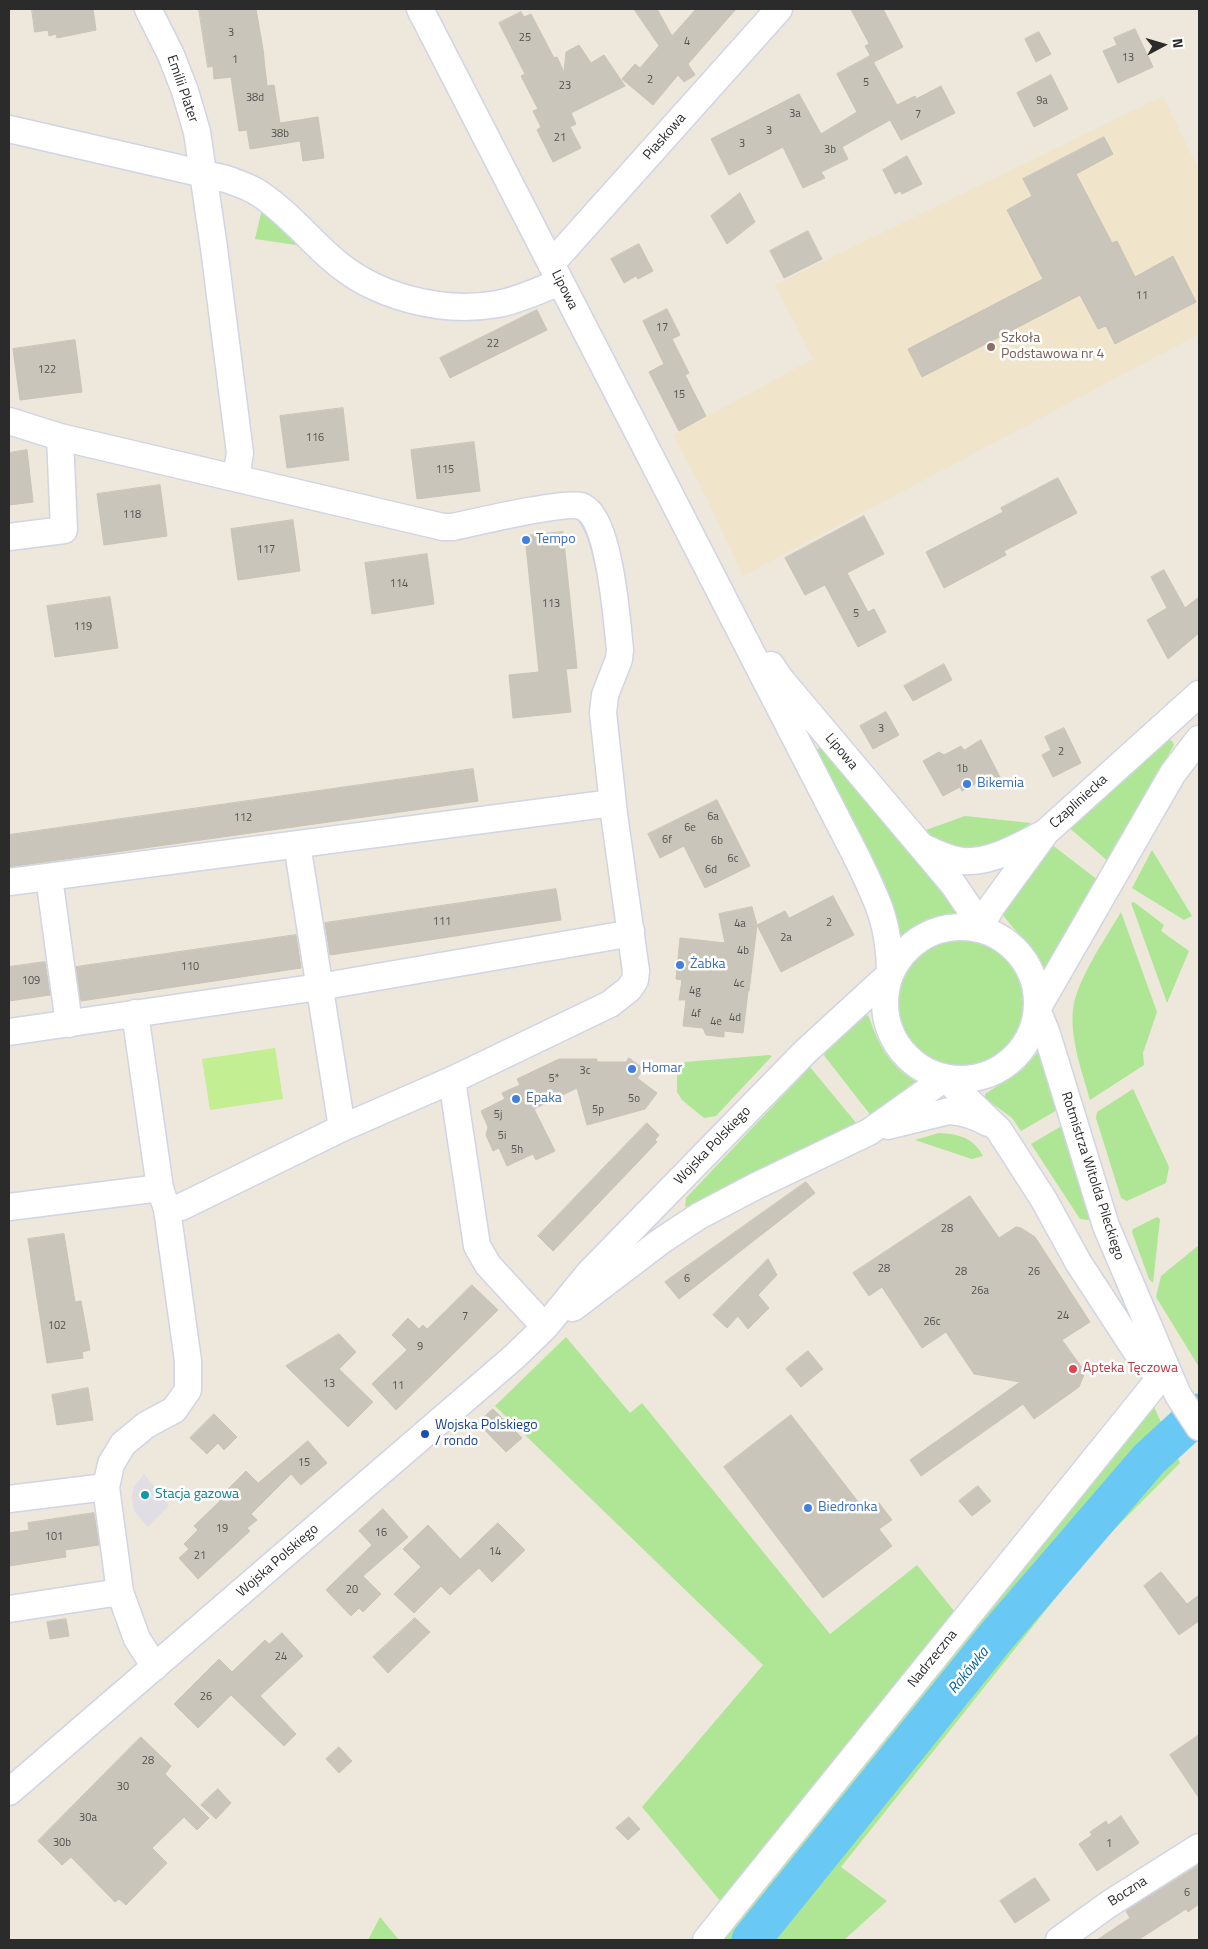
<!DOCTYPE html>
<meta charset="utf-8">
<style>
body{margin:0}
#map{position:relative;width:1208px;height:1949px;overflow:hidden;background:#ede7dc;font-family:"Titillium Web",sans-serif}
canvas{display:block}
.frame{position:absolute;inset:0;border:10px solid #2b2b2b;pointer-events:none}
.north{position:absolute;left:1138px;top:20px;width:50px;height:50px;-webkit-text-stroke:4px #fff;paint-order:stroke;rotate:84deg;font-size:14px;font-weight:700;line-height:20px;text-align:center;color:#2b2b2b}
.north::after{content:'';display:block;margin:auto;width:18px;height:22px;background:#2b2b2b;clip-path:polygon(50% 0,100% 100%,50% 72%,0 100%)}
</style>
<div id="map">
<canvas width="1208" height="1949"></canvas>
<div class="frame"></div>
<div class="north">N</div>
</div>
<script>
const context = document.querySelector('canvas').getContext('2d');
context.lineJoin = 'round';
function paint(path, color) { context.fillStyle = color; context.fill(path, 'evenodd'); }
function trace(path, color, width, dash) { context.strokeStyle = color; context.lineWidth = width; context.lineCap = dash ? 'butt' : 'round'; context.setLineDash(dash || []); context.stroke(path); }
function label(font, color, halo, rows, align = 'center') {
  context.font = font + ' "Titillium Web",sans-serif'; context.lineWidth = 5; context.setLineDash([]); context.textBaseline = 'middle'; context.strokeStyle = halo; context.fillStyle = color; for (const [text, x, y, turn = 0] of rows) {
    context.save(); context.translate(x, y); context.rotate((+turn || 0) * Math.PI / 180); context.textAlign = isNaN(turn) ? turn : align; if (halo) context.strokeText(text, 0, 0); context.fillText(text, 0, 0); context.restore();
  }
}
const industrial = new Path2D(`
 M144,1474l25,31 -21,22 -14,-16 -2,-15 2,-9z`);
const education = new Path2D(`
 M1163,96l36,75v163l-456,242 -37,-79 -33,-62 140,-76 -38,-74z`);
const green = new Path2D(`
 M262,209l41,37 -48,-7z
 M1168,739l4,2 2,4 -66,116 -41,-35z
 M822,747l136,163 2,6 -36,6 -20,14 -4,-2 -8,-32 -77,-152z
 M965,816l66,7 -25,20 -46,8 -27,-13 -7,-8z
 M1051,844l48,37 -54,91 -14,-23 -30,-36z
 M1152,850l40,66 -8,4 -52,-32z
 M1134,902l30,23 -3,6 28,20 -22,52 -36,-100z
 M1121,912l36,100 -14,41 1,12 -54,35c-8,-29 -20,-60 -17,-91 4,-30 33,-71 48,-97z
 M897 1003a63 63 0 1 1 126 0a63 63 0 1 1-126 0Z
 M861,1015h6l2,2c10,30 21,49 48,65l-45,35 -49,-63z
 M1038,1052l3,2 18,55 -38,22 -9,-13 -27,-20v-4l37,-24z
 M769,1055l3,1 -56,60 -12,2 -22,-18 -5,-8v-20l8,-10z
 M810,1067l47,57 -165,81 -7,2 1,-9z
 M1133,1089l36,78 -3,16 -39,18 -6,-3 -25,-80 1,-6z
 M1065,1124l25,88 -1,8 -9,-1 -49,-75z
 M939,1133c19,1 34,4 44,23l-11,3 -57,-19z
 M1157,1217l3,2 -7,64 -4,-4 -17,-47 1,-3z
 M1199,1245v122l-43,-70 5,-21z
 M566,1337l64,76 12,-10 188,231 87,-69 38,47 193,-218 32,69 -87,88 -252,316 46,34 -43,39h-143l21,-37 -80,-96 121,-142 -268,-259z
 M380,1917l19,23h-31z`);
const pitch = new Path2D(`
 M275,1048l8,51 -73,11 -8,-51z`);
const river = new Path2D(`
 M751,1940l245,-303 153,-178 50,-46`);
const building = new Path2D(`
 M32,9h61l3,21 -39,8 -1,-4 -7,2 -1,-6 -13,2z
 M199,9h57l7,40 4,37 7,-1 6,38 38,-6 6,41 -21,3 -3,-20 -50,8 -3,-19 -8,1 -8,-54 -17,2 -1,-13 -5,1z
 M634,9h23l15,27 24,-27h40l-48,55 7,11 -11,7 -6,-7 -25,30 -31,-26 13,-15 5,4 19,-22z
 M851,9h32l20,38 -29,15 -9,-16 4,-2z
 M521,12l3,5 7,-3 23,44 3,-1 7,15 2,-20 13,-7 12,18 13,-8 21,31 -54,27 5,11 -6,3 11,21 -28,14 -16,-32 4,-3 -8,-16 5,-2 -17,-33 4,-2 -26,-51z
 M1135,29l18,38 -35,16 -15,-32 14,-6 -3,-7z
 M1039,32l12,22 -15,8 -11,-23z
 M870,56l27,49 18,-9 1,3 25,-13 14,27 -54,27 -11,-20 -48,27 6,12 -27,13 4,6 -22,10 -20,-41 -54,28 -18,-36 88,-45 22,40 36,-22 -20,-38z
 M1051,75l17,34 -34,18 -17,-34z
 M1104,137l9,17 -37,20 36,69 5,-2 18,36 38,-21 23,46 -81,42 -9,-18 -8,3 -18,-34 -158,82 -14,-28 135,-70 -36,-69 25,-14 -9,-17z
 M907,156l15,28 -20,10 -2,-3 -5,3 -12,-24z
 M740,193l15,29 -28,22 -16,-28z
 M808,231l14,28 -38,19 -14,-27z
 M639,244l14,27 -15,8 -2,-3 -12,7 -13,-24z
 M667,309l13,26 -8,4 17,34 -4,2 21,41 -27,15 -30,-59 15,-8 -21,-43z
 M537,310l10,20 -97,48 -10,-20z
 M75,340l7,52 -62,8 -7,-51z
 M343,408l6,52 -62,8 -7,-52z
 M474,442l6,49 -63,8 -6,-49z
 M27,450l6,52 -24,3v-52z
 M1058,478l19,35 -73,38 2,4 -62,33 -18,-36 77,-40 -2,-4z
 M160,485l7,51 -63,9 -7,-51z
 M864,516l20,38 -37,19 21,39 6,-3 12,23 -28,15 -33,-62 -20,10 -20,-37z
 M293,520l7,51 -62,9 -7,-51z
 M563,532l14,136 -11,1 5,43 -58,6 -4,-43 30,-3 -14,-136z
 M427,554l7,50 -62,10 -7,-51z
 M1164,570l21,38 14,-11v36l-31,26 -21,-39 20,-12 -16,-31z
 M110,597l8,51 -63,9 -8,-51z
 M944,664l8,16 -39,21 -9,-15z
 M886,712l13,23 -26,14 -13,-23z
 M1064,728l17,35 -28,14 -11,-22 9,-5 -6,-13z
 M981,740l19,37 -19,9 -2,-4 -17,9 -2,-4 -17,9 -20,-35 16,-9 5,3 17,-9 3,4z
 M473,769l5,32 -469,66v-32z
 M717,800l33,66 -45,22 -21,-42 -24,12 -12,-24z
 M556,889l5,31 -231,35 -5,-32z
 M833,896l21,39 -73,37 -24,-47 28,-14 4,7z
 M752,907l5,18 -8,66h-1l-5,42 -19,-2v6l-18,-2 -3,-7 -20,-2 3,-26h-7l3,-20 -6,-1 4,-41 45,5 -6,-29z
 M296,935l5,33 -220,33 -5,-34z
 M45,962l5,33 -41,6v-34z
 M629,1058l15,11 -7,9 20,15 -12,16 -58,16 -10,-37 -43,21 21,42 -19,9 -3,-6 -26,12 -8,-18 -6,3 -7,-16 2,-8 -7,-16 24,-12 -3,-6 18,-8 -3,-6 42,-20h38v3h29z
 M647,1123l12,12 -4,5 2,2 -104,109 -15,-15z
 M806,1182l9,11 -136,106 -14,-17z
 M970,1196l29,42 17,-11 5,1 14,9 55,85 -28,18 23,32 -6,15 -45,32 -11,-15 -102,72 -11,-16 110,-78 -46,-8 -28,-42 -24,16 -40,-61 -13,9 -16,-23z
 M64,1234l11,68 6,-1 9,49 -8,2 1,6 -36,5 -19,-124z
 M768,1259l9,16 -19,20 11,13 -21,21 -10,-13 -11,12 -14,-13z
 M472,1285l26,25 -102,100 -24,-26 35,-34 -15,-15 16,-17 11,11 4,-4 4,4z
 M339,1334l17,18 -17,17 34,33 -25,25 -62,-61z
 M808,1351l15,18 -22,18 -15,-18z
 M88,1388l5,32 -36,5 -5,-30z
 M493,1409l29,29 -16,14 -28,-29z
 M214,1414l23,23 -13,13 -6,-7 -11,11 -17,-16z
 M791,1415l75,97 13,-9 13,17 -13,9 13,17 -69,52 -99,-131z
 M308,1441l19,22 -26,22 -10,-11 -40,40 6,6 -10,8 3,3 -52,48 -19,-21 10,-9 -5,-5 14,-14 -4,-4 26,-25 -2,-2 28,-28 12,12z
 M978,1486l13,15 -19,15 -13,-15z
 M383,1509l25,28 -45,39 18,18 -18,18 -4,-4 -8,8 -25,-26 46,-45 -13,-14z
 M94,1513l5,32 -34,5 1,7 -57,9v-33l20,-3 -1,-7z
 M498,1523l27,27 -33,32 -13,-14 -29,27 -9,-9 -27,27 -20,-19 27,-27 -18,-18 25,-24 32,34z
 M1161,1572l26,32 12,-9v26l-20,14 -35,-49z
 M415,1618l15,14 -42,41 -15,-16z
 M66,1619l3,17 -19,3 -3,-17z
 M282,1633l21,23 -43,40 36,38 -12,12 -53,-51 -33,33 -24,-24 45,-45 13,13 33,-32 4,4z
 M1199,1735v63l-29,-43z
 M141,1737l30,29 -6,8 44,44 -12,12 -13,-13 -32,31 15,15 -41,42 -7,-6 -4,3 -44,-45 -9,8 -24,-24z
 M339,1747l13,14 -13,12 -13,-14z
 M218,1789l13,14 -15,16 -15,-14z
 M1121,1816l18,27 -42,28 -18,-27 13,-9 -2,-3 16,-11 2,4z
 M629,1817l11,12 -12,11 -12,-12z
 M1199,1865v39l-11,8 -2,-3 -48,31h-41l33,-22 -4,-7z
 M1035,1878l15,22 -35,23 -15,-22z`);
const minor = new Path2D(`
 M148,9l23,46 14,36 12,41 17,116 26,205 -4,24
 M420,9l434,843c22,45 36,70 36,122
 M9,129l217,50c11,4 24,8 34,15 27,18 47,43 71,64 43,39 111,56 167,46 21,-4 42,-14 62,-22
 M551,264l228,-255
 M9,421l51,16 383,90h10c23,-5 111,-26 128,-21 29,10 36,116 39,144l-1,9 -14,36 -2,18 11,101 22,157 -1,9 -6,9 -19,15 -158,76 -110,48 -161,79 -14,2
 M9,537l55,-7 -4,-93
 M771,665l11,16 171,203 15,22 11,23
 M297,844l45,284
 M923,847c12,6 26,13 40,14 29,2 55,-15 80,-27
 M49,877l20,147
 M9,882l603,-79
 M885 1003a76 76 0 1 1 152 0a76 76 0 1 1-152 0Z
 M979,929l13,-23 54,-74 153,-138
 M1037,1009l10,25 59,192 72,169 21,32
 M1037,1009l136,-236 26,-34
 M135,1013l25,175 7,21 21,152v29l-14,20 -28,15 -23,19 -12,20 -5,23 14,105 17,47 18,28
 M9,1032l310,-45 302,-52 10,-4
 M945,1078l54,52 45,70 34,62 58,89 28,31
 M452,1080l25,166 11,19 57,62
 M888,1126l61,-15c14,1 27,5 39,12
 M9,1207l151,-19
 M573,1308l88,-67 38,-25 57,-30 113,-54 76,-54
 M9,1499l97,-12
 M9,1609l111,-17
 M9,1792l505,-435 31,-30 45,-55 215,-220 85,-78
 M706,1940l454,-562
 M1059,1940l50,-36 90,-57`);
const markers = [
 [991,347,5,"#8d6e63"],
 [526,540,5,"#3f7fe0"],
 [967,784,5,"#3f7fe0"],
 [680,965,5,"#3f7fe0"],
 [632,1069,5,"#3f7fe0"],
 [516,1099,5,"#3f7fe0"],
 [1073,1369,5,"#e0444e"],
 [425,1434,5,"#1a4fb4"],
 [145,1495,5,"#0f9aa8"],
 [808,1508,5,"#3f7fe0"]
];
const numberNames = [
 ["3",231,33],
 ["25",525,38],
 ["4",687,42],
 ["13",1128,58],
 ["1",235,60],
 ["2",650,80],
 ["5",866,83],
 ["23",565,86],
 ["38d",255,98],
 ["9a",1042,101],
 ["3a",795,114],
 ["7",918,115],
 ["3",769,131],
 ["38b",280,134],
 ["21",560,138],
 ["3",742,144],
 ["3b",830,150],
 ["11",1142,296],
 ["17",662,328],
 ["22",493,344],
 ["122",47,370],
 ["15",679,395],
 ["116",315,438],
 ["115",445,470],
 ["118",132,515],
 ["117",266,550],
 ["114",399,584],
 ["113",551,604],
 ["5",856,614],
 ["119",83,627],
 ["3",881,729],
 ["2",1061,752],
 ["1b",962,769],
 ["6a",713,817],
 ["112",243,818],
 ["6e",690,828],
 ["6f",667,840],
 ["6b",717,841],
 ["6c",733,859],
 ["6d",711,870],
 ["111",442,922],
 ["2",829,923],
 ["4a",740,924],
 ["2a",786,938],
 ["4b",743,951],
 ["110",190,967],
 ["109",31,981],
 ["4c",739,984],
 ["4g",695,991],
 ["4f",696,1014],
 ["4d",735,1018],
 ["4e",716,1022],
 ["3c",585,1071],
 ["5*",554,1079],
 ["5o",634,1099],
 ["5p",598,1110],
 ["5j",498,1115],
 ["5i",502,1136],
 ["5h",517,1150],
 ["28",947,1229],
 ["28",884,1269],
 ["28",961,1272],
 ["26",1034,1272],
 ["6",687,1279],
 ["26a",980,1291],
 ["24",1063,1316],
 ["7",465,1317],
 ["26c",932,1322],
 ["102",57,1326],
 ["9",420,1347],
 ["13",329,1384],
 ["11",398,1386],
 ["15",304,1463],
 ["19",222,1529],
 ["16",381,1533],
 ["101",54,1537],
 ["14",495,1552],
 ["21",200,1556],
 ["20",352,1590],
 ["24",281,1657],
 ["26",206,1697],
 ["28",148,1761],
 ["30",123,1787],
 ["30a",88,1818],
 ["30b",62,1843],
 ["1",1109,1844],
 ["6",1187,1893]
];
const streetNames = [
 ["Emilii Plater",182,89,71],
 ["Piaskowa",665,137,-49],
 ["Lipowa",564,290,63],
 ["Lipowa",841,752,50],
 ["Czapliniecka",1079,802,-42],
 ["Wojska Polskiego",713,1146,-46],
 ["Rotmistrza Witolda Pileckiego",1092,1176,72],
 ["Wojska Polskiego",278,1561,-41],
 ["Nadrzeczna",933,1659,-51],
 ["Boczna",1128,1892,-33]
];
const educationNames = [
 ["Szkoła",1001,339],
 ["Podstawowa nr 4",1001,355]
];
const shopNames = [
 ["Tempo",536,540],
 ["Bikemia",977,784],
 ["Żabka",690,965],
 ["Homar",642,1069],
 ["Epaka",526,1099],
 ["Biedronka",818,1508]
];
const healthNames = [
 ["Apteka Tęczowa",1083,1369]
];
const transitNames = [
 ["Wojska Polskiego",435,1426],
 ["/ rondo",435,1442]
];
const cultureNames = [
 ["Stacja gazowa",155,1495]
];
const waterNames = [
 ["Rakówka",969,1671,-51]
];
paint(industrial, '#e0dde5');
paint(education, '#f0e5cb');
paint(green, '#aee696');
paint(pitch, '#c3ee91');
trace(river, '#6ac9f4', 39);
paint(building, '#c9c5bb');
trace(building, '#c9c3b6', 1);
trace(minor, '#d1d4e4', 29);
trace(minor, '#fff', 26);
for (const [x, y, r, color] of markers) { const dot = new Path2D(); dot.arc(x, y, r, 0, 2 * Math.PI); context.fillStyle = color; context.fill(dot); trace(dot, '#fff', 2); }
label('11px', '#52524f', null, numberNames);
label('14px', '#2b2b2b', '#fff', streetNames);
label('14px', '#785e54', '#fff', educationNames, 'left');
label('14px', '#366cbe', '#fff', shopNames, 'left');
label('14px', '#be3a42', '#fff', healthNames, 'left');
label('14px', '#164399', '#fff', transitNames, 'left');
label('14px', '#0d838f', '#fff', cultureNames, 'left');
label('italic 15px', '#0766a2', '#fff', waterNames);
</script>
